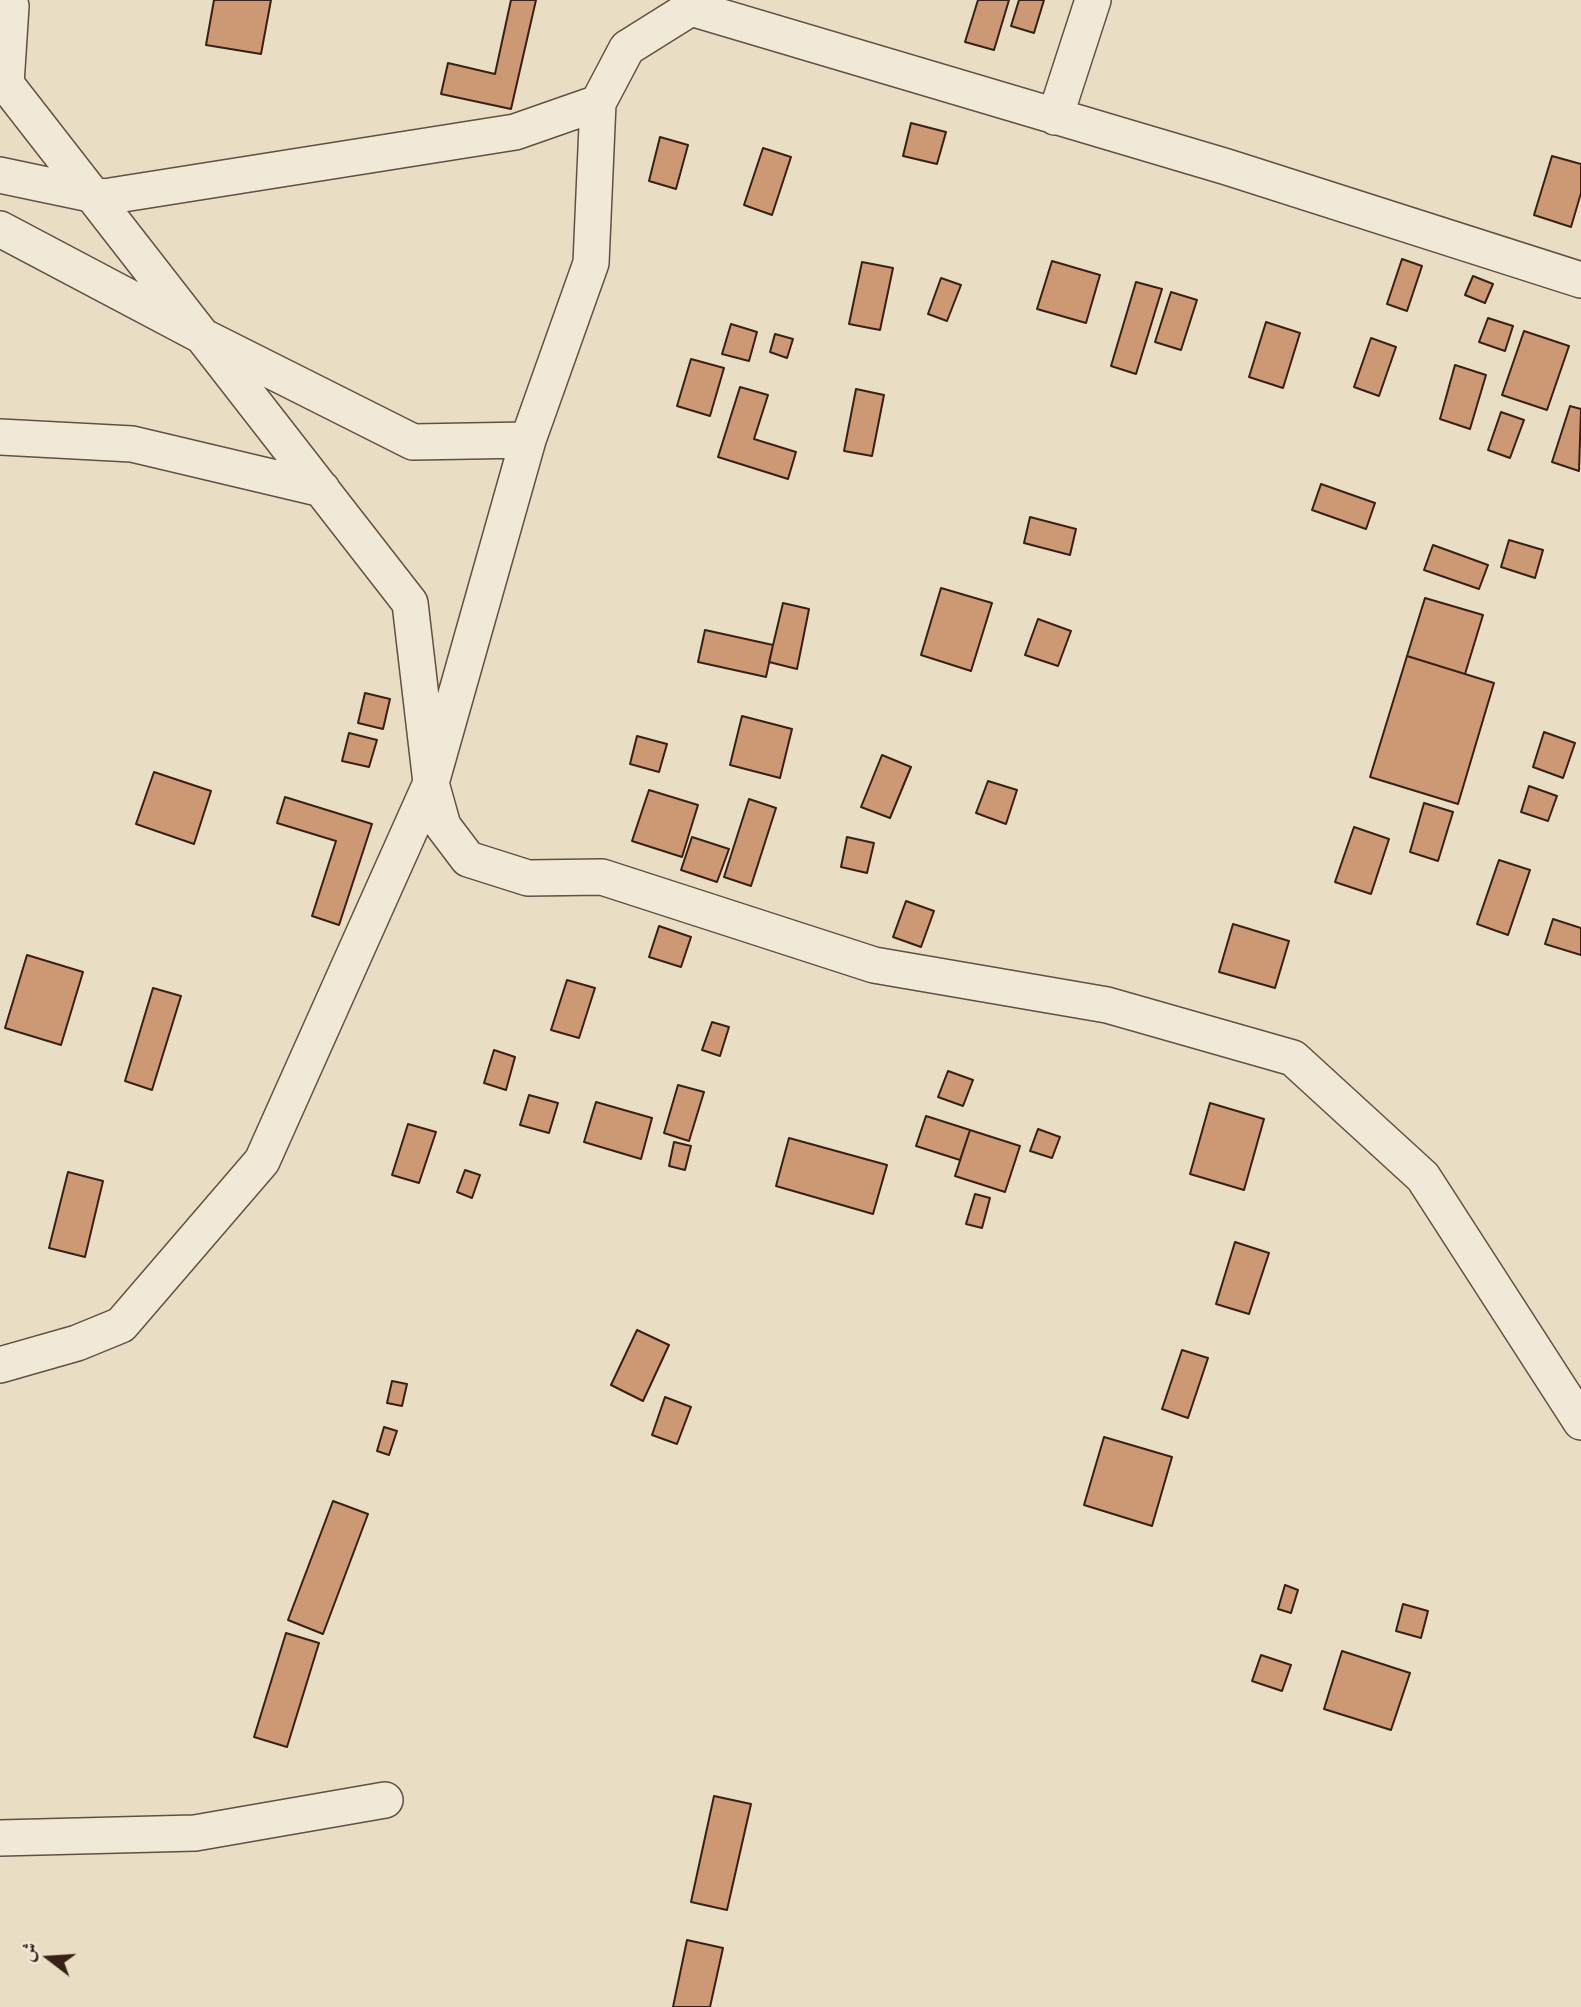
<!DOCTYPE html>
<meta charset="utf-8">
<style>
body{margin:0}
#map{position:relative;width:1581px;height:2007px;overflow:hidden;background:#e9ddc3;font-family:"Libre Bodoni",Amiri,serif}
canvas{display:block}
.north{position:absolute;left:14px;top:1923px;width:70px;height:70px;-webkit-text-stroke:5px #f1e9d8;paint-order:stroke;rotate:287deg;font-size:19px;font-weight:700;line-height:28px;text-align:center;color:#382018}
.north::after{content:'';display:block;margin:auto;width:24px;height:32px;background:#382018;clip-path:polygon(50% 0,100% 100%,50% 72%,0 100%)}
</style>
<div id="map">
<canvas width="1581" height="2007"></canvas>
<div class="north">ش</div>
</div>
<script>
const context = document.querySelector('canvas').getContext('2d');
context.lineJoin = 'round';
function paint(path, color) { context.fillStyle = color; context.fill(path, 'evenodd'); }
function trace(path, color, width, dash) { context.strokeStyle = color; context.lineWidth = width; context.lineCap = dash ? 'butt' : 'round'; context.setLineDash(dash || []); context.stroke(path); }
const building = new Path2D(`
 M214,0h57l-10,54 -55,-9z
 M511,0h25l-25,109 -70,-15 7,-31 47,11z
 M978,0h31l-15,50 -29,-8z
 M1019,0h25l-10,33 -23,-7z
 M911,123l35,9 -9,32 -34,-8z
 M660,137l28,8 -12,44 -27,-8z
 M763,148l28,9 -19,58 -28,-10z
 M1552,156l29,8v29l-10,34 -37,-12z
 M1402,259l20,7 -15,45 -20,-7z
 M1052,261l48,14 -14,48 -49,-14z
 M862,262l31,6 -13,62 -31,-6z
 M1473,276l20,8 -8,19 -20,-8z
 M941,278l20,7 -14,36 -19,-7z
 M1136,282l26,7 -26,85 -25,-8z
 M1171,292l26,8 -16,50 -26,-8z
 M1488,318l25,8 -8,25 -26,-9z
 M1266,322l34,11 -17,55 -34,-11z
 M731,324l26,8 -8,29 -27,-7z
 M1524,331l45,15 -22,64 -45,-15z
 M775,334l18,5 -6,19 -17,-6z
 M1371,338l25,9 -17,49 -25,-9z
 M691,359l33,9 -14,48 -33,-10z
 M1455,365l31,10 -16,54 -30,-10z
 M740,387l28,8 -14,44 42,13 -8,27 -70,-22z
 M856,389l28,6 -12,61 -28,-5z
 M1570,406l11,3 -2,62 -27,-9z
 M1501,412l23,8 -14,38 -22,-8z
 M1321,484l54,19 -9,26 -54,-19z
 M1030,517l46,12 -6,26 -46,-12z
 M1509,540l34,10 -8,28 -34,-11z
 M1433,545l55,20 -9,24 -55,-19z
 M941,588l51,15 -21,68 -50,-16z
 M1425,598l58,17 -18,59 -58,-18z
 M783,603l26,6 -12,60 -28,-7z
 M1038,619l33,12 -13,35 -33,-11z
 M705,630l68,15 -7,32 -68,-15z
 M1407,656l87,27 -36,121 -88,-27z
 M365,693l25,6 -7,30 -25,-6z
 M742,716l50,13 -12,49 -50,-13z
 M1544,732l31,11 -12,35 -30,-11z
 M349,733l28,7 -8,27 -27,-6z
 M637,736l30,8 -8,28 -29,-8z
 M882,755l29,12 -21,51 -29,-11z
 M154,772l57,19 -17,53 -58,-20z
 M988,781l29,9 -11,34 -30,-11z
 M1529,786l28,10 -9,25 -27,-9z
 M649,790l49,15 -16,52 -50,-16z
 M285,797l87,27 -33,101 -27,-9 24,-75 -59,-18z
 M749,799l27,9 -25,78 -27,-9z
 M1424,803l29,9 -15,49 -28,-9z
 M1354,827l35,12 -18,55 -36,-12z
 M692,837l37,12 -12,33 -36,-12z
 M847,837l27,6 -7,30 -26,-6z
 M1499,860l31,10 -22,65 -31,-11z
 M906,901l28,10 -13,36 -28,-10z
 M1553,919l28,9v27l-36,-11z
 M1233,924l56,17 -14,47 -56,-16z
 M659,926l32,11 -10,30 -32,-10z
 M27,955l56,17 -22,73 -56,-17z
 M567,980l28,8 -16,50 -28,-8z
 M153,988l28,8 -29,94 -27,-9z
 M712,1022l17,5 -9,29 -18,-6z
 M494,1050l21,7 -9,33 -22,-7z
 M948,1071l25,9 -10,26 -25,-9z
 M678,1085l26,7 -15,49 -25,-8z
 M529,1095l29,8 -9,30 -29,-8z
 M596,1102l56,16 -11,41 -57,-17z
 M1210,1103l54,16 -20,71 -54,-16z
 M926,1116l44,14 -10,30 -44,-14z
 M408,1124l28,8 -17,51 -27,-8z
 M1038,1129l22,8 -8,21 -22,-7z
 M970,1130l50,16 -15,46 -50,-16z
 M789,1138l98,27 -14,49 -97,-28z
 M674,1142l17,4 -6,24 -16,-4z
 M465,1170l15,5 -8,23 -15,-6z
 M68,1172l35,9 -18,76 -36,-9z
 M975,1194l15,4 -8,30 -16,-4z
 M1235,1242l34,11 -20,61 -33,-10z
 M637,1330l32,15 -26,56 -32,-16z
 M1182,1350l26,8 -20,60 -26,-9z
 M392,1381l15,3 -5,22 -15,-3z
 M665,1397l26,10 -14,37 -25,-9z
 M384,1427l13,4 -8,24 -12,-4z
 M1104,1437l68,20 -20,69 -68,-21z
 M333,1501l35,13 -45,120 -35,-14z
 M1285,1585l13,5 -7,23 -13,-4z
 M1403,1604l25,7 -7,27 -25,-7z
 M286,1633l33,10 -32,104 -33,-10z
 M1342,1651l68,22 -19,57 -67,-21z
 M1261,1655l30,10 -9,26 -30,-10z
 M714,1796l37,8 -24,106 -36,-8z
 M687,1940l36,8 -13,59h-37z`);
const street = new Path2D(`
 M8,0l3,6 -5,78 404,519 21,180 12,43 25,33 60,19 74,-1 272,88 233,40 186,53 130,119 158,245
 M691,8l536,159 354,113
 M1055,117l38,-117
 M0,175l104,22 411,-65 83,-29
 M0,229l206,109 207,104 115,-2 63,-177 7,-160 29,-55 64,-40 4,-8
 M0,437l132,7 190,45
 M0,1365l77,-22 44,-18 141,-164 169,-378 97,-343
 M0,1838l195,-5 190,-33`);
paint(building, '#cd9874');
trace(building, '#382018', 2);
trace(street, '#644f43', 38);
trace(street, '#f1e9d8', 35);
</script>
